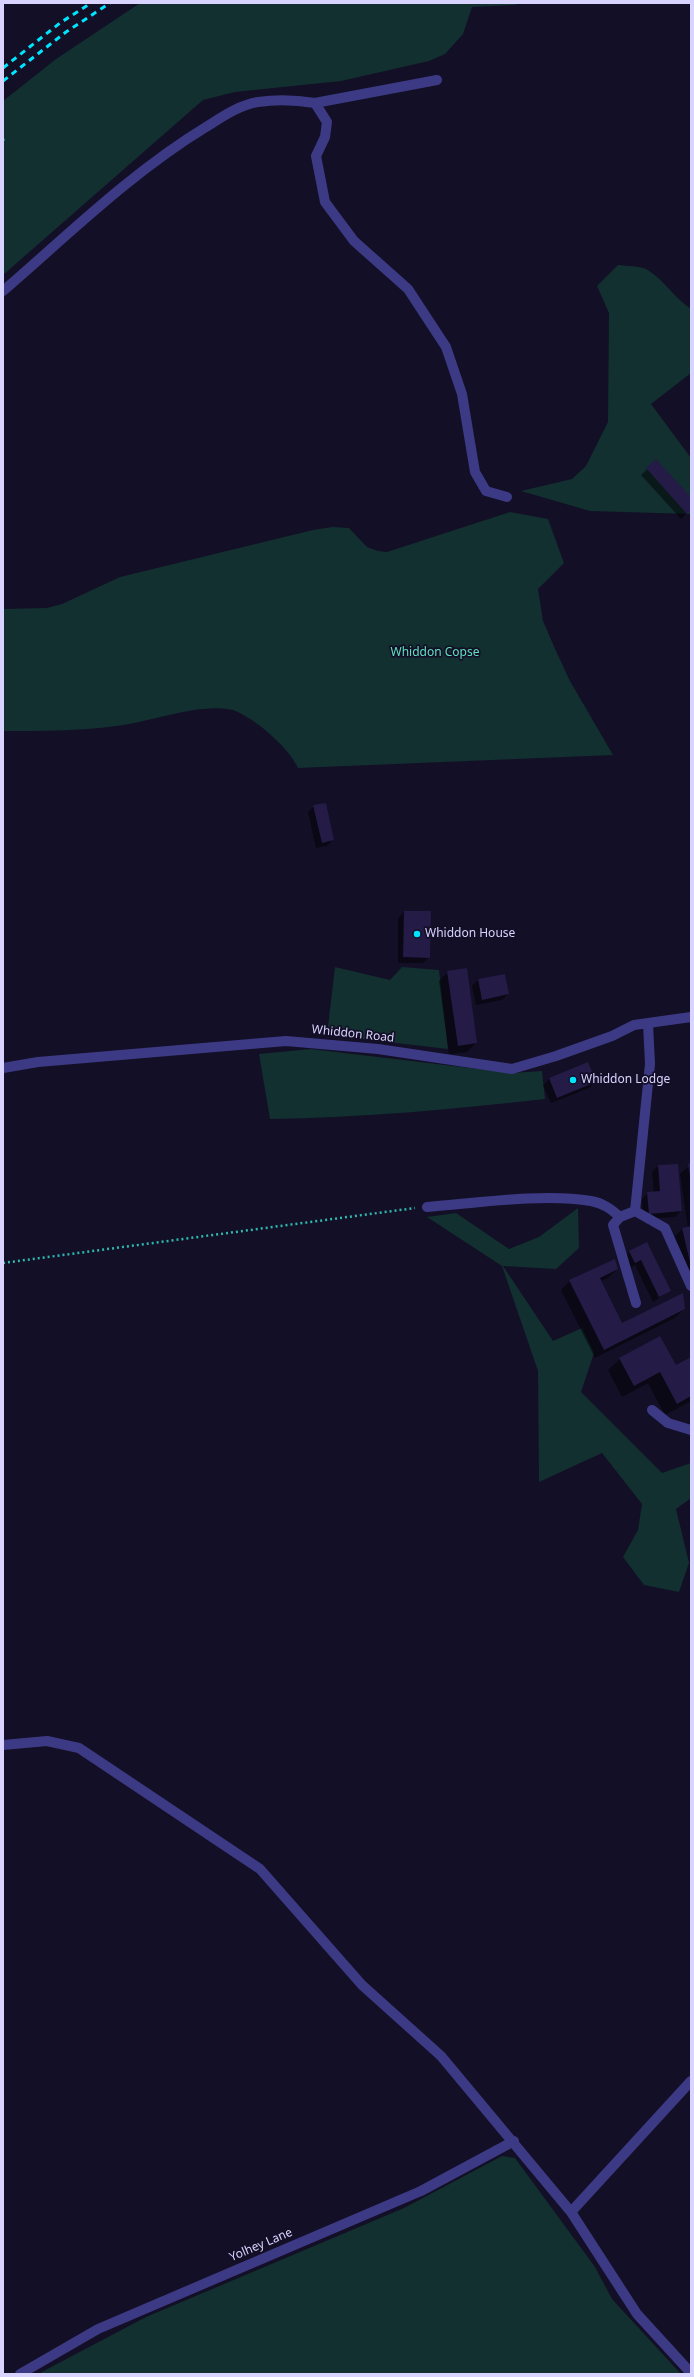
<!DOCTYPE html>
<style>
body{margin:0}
#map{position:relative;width:694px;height:2377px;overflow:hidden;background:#130f26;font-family:"Noto Sans",sans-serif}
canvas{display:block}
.frame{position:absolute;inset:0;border:4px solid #d9d4ff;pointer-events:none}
</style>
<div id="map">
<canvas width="694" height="2377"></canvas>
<div class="frame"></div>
</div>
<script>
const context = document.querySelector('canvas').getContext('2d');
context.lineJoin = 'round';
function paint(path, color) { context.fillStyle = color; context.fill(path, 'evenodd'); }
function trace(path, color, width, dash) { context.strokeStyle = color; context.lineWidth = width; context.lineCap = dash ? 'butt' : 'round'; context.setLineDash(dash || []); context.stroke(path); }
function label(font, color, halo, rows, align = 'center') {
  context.font = font + ' "Noto Sans",sans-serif'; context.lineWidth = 3.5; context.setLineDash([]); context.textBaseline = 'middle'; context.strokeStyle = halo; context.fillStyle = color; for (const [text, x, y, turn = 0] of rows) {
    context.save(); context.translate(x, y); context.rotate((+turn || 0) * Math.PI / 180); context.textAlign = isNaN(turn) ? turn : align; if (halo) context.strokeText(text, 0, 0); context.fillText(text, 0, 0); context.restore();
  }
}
const green = new Path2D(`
 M140,3h381l-7,2 -42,2 -9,27 -18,20 -16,7 -88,20 -106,11 -32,8 -200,175v-174l53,-42z
 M618,265c9,1 21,1 28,4 18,10 28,29 45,40v64l-40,31 40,54v56l-101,-3 -69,-20 51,-12 14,-13 22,-44 1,-109 -12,-27z
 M510,512l38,7 16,44 -26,26 5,32 13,30 14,30 43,74 -315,13c-8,-16 -20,-27 -34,-39 -9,-7 -20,-15 -31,-19 -32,-8 -83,12 -117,16 -37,5 -76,5 -113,5v-122l44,-1 15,-4 58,-27 193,-47 19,-3 17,1 18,19 11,4 9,1z
 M335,967l55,13 12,-13 37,3 9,79 -121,-14z
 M311,1049l201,24 30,-2 3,28c-92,10 -183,19 -275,20l-11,-65z
 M578,1208l1,40 -23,21 -53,-3 50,75 29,-13 12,25 -13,39 81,81 29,-10v35l-15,11 13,54 -10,29 -35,-7 -21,-28 15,-27 4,-26 -40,-51 -63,29 -1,-111 -36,-105 -75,-49 29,-4 53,36 30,-12z
 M502,2156l13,2 80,109 17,32 69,75h-643l108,-57 258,-109z`);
const shadow = new Path2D(`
 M656,461l35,38v10l-10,10 -40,-44z
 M314,806l19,34 -6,6 -11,2 -8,-36z
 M404,912l25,45 -6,6h-25v-45z
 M448,972l28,71 -9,9 -18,2 -10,-73z
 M478,980l30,14 -6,6 -26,5 -4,-19z
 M588,1064l7,18 -6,6 -38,15 -8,-18 6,-6z
 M691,1164v116l-18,-42 9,-9 6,-1 -8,-54z
 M658,1166l23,45 -6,6 -32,2 -1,-20 6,-6h6l-2,-21z
 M646,1244l23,47 -16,11 -18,-37 -6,4 -6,-11 6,-6z
 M617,1269l-9,9 -7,3 20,43 63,-15 -9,9 -80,40 -34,-68 9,-9z
 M691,1358v43l-26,14 -17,-32 -26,14 -14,-27 12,-11 55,7z`);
const building = new Path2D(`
 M656,459l35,38v13l-4,4 -41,-46z
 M326,803l8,37 -12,3 -9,-38z
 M404,911h27l-1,47 -27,-1z
 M467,968l10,75 -19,3 -11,-75z
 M505,974l4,20 -27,6 -4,-21z
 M588,1062l8,20 -39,16 -8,-20z
 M691,1163v14h-1l-2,-13z
 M678,1164l4,47 -33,3 -2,-22 13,-1 -2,-26z
 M691,1226v36h-1l-8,-34z
 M647,1242l24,49 -12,6 -18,-37 -6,3 -6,-12z
 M615,1259l3,10 -18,9 22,45 61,-30 2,16 -81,41 -35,-70z
 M660,1336l16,29 15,-8v39l-14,8 -17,-32 -26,14 -15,-28z`);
const path = new Path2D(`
 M3,139l2,4
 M3,1263l412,-55`);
const service = new Path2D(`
 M315,103l122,-23
 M3,291c66,-57 129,-119 203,-164 16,-10 33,-22 52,-25 19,-3 39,-2 57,1l12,19 -2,15 -9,19 9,46 29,39 54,48 38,58 16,47 13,78 11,19 21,6
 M427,1207c49,-4 117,-14 164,-6 12,2 20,8 29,16
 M635,1211l30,17 26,58
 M636,1303l-23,-78 7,-8 15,-6 15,-147 -2,-40
 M652,1410l16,13 23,7
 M20,2374l78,-45 323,-138 93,-50`);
const minor = new Path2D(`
 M3,1068l35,-6 248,-21 92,8 134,20 44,-13 56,-20 22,-11 57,-8
 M3,1745l44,-4 32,7 181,121 102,116 79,71 130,156 66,102 54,59
 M571,2212l120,-131`);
const rail = new Path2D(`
 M3,68l57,-45 31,-20
 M3,81l63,-49 44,-29`);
const markers = [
 [417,934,4,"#00e5ff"],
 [573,1080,4,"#00e5ff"]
];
const parkNames = [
 ["Whiddon Copse",435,653]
];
const poiNames = [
 ["Whiddon House",425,934],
 ["Whiddon Lodge",581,1080]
];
const streetNames = [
 ["Whiddon Road",353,1034,6],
 ["Yolhey Lane",261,2245,-23]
];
paint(green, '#12302f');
paint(shadow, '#0007');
paint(building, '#241b47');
trace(path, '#2fb8b0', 2.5, [2, 3]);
trace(service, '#3d3a85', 10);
trace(minor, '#3d3a85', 10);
trace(rail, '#00e5ff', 3, [6, 5]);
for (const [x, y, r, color] of markers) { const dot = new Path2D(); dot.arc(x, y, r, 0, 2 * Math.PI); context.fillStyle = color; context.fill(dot); trace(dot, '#130f26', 1.5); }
label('12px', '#5fe0c0', '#130f26', parkNames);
label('12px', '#d9d4ff', '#130f26', poiNames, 'left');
label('12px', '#d9d4ff', '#130f26', streetNames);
</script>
